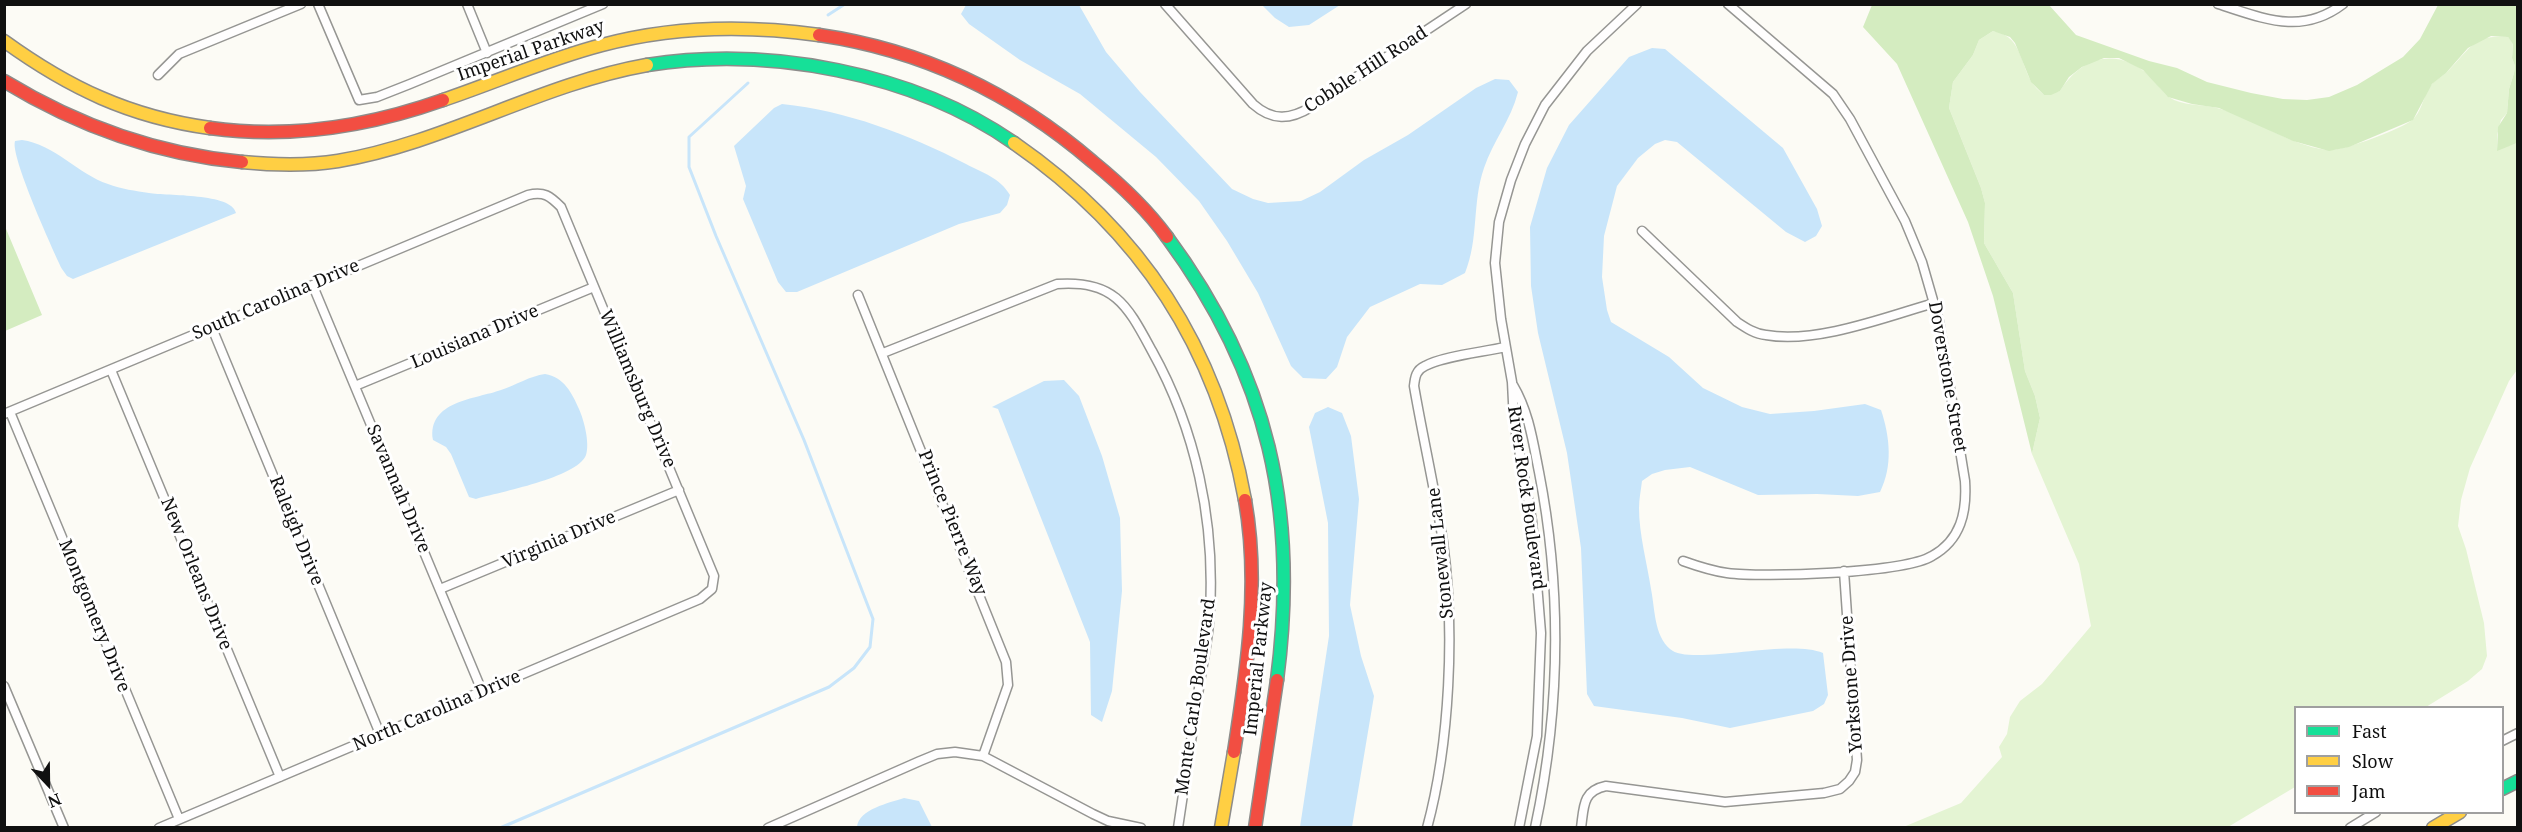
<!DOCTYPE html>
<style>
body{margin:0}
#map{position:relative;width:2522px;height:832px;overflow:hidden;background:#fcfbf5;font-family:"Noto Serif",serif}
canvas{display:block}
.frame{position:absolute;inset:0;border:6px solid #101010;pointer-events:none}
.legend{position:absolute;left:2294px;top:706px;width:210px;height:108px;box-sizing:border-box;background:#fff;border:2px solid #9f9f9f;margin:0;padding:8px 10px;list-style:none;font-size:18px;color:#101010}
.legend li{display:flex;align-items:center;gap:12px;height:30px}
.legend b{width:30px;border:2px solid #9f9f9f}
.north{position:absolute;left:18px;top:754px;width:60px;height:60px;-webkit-text-stroke:4px #fff;paint-order:stroke;rotate:158deg;font-size:16px;font-weight:700;line-height:24px;text-align:center;color:#101010}
.north::after{content:'';display:block;margin:auto;width:21px;height:27px;background:#101010;clip-path:polygon(50% 0,100% 100%,50% 72%,0 100%)}
</style>
<div id="map">
<canvas width="2522" height="832"></canvas>
<div class="frame"></div>
<ul class="legend">
<li><b style="height:8px;background:#16e098"></b>Fast</li>
<li><b style="height:8px;background:#ffcf43"></b>Slow</li>
<li><b style="height:8px;background:#f24e42"></b>Jam</li>
</ul>
<div class="north">N</div>
</div>
<script>
const context = document.querySelector('canvas').getContext('2d');
context.lineJoin = 'round';
function paint(path, color) { context.fillStyle = color; context.fill(path, 'evenodd'); }
function trace(path, color, width, dash) { context.strokeStyle = color; context.lineWidth = width; context.lineCap = dash ? 'butt' : 'round'; context.setLineDash(dash || []); context.stroke(path); }
function label(font, color, halo, rows, align = 'center') {
  context.font = font + ' "Noto Serif",serif'; context.lineWidth = 6; context.setLineDash([]); context.textBaseline = 'middle'; context.strokeStyle = halo; context.fillStyle = color; for (const [text, x, y, turn = 0] of rows) {
    context.save(); context.translate(x, y); context.rotate((+turn || 0) * Math.PI / 180); context.textAlign = isNaN(turn) ? turn : align; if (halo) context.strokeText(text, 0, 0); context.fillText(text, 0, 0); context.restore();
  }
}
const green = new Path2D(`
 M1993,31c27,4 27,30 38,50 3,5 8,10 13,14l16,-4c23,-36 58,-44 91,-14 6,6 11,15 18,20 13,9 33,7 48,11 38,10 71,37 110,42 14,2 75,-21 85,-30 9,-7 11,-22 17,-32 5,-8 13,-11 20,-18 21,-21 25,-36 59,-33l5,6 -1,15 3,8 -1,7 -5,16 -2,24 -6,7 -4,15v15l20,-7v227l-8,11 -39,87 -9,32 -3,26 8,23 18,74 3,33 -5,13 -14,12 -42,26 -130,1 -1,79 -67,40 -327,1 60,-25 41,-46 -3,-10 8,-13 3,-17 10,-16 22,-17 49,-58 -12,-62 -47,-110 8,-36 -5,-22 -10,-25 -12,-78 -29,-50 1,-40 -4,-15 -32,-80 4,-26 20,-27 6,-15z`);
const forest = new Path2D(`
 M1872,5h177l27,30 73,26 28,7 30,14 44,11 32,6 24,1 22,-3 28,-12 46,-28 17,-18 18,-34h79v138l-20,8 1,-24 9,-14 2,-24 5,-16 1,-7 -3,-8 1,-14 -5,-7 -17,-1 -23,12 -22,25 -14,11 -19,36 -64,27 -20,4 -36,-10 -74,-33 -27,-4 -24,-7 -25,-27 -24,-12h-15l-22,9 -13,10 -9,14 -9,4h-7l-13,-13 -16,-39 -5,-6 -17,-6 -14,9 -6,15 -20,27 -4,26 32,80 4,15 -1,40 29,50 12,78 10,25 5,22 -8,36 -39,-158 -25,-74 -71,-158 -34,-37z
 M4,224l38,91 -37,16h-1z`);
const water = new Path2D(`
 M966,5h113l27,47 34,40 92,97 21,10 15,4 33,-2 19,-9 44,-32 44,-25 68,-47 19,-9 14,1 9,12c-7,28 -25,49 -34,76 -12,34 -5,71 -19,105l-23,12 -22,-1 -50,23 -23,30 -10,30 -11,12 -23,-1 -12,-12 -33,-73 -31,-52 -28,-40 -43,-44 -76,-63 -60,-34 -51,-36 -8,-10z
 M1262,5h78l-31,20 -20,2 -14,-9z
 M1652,48l13,1 118,99 34,61 5,17 -6,10 -11,6 -19,-10 -109,-90 -12,-2 -10,4 -17,14 -21,28 -13,50 -2,41 5,33 4,12 58,35 34,31 39,19 28,7 44,-3 51,-7 16,6c9,27 12,56 -1,82l-22,4 -41,-2 -59,1 -68,-28 -25,3 -13,4 -10,7c-1,9 -3,18 -3,27 0,26 8,55 12,81 4,20 3,46 19,60 20,18 117,-11 153,4l5,42 -4,9 -11,7 -83,17 -48,-10 -88,-12 -7,-12 -6,-146 -14,-95 -29,-120 -7,-47 -1,-59 17,-59 22,-43 60,-68z
 M782,104c65,7 126,30 184,60 17,9 34,14 44,31l-3,10 -7,8 -41,11 -162,68h-11l-8,-10 -35,-83 3,-13 -12,-40 40,-38z
 M22,140c32,4 56,34 86,44 13,5 28,7 41,9 18,3 83,0 87,20l-163,66 -6,-3 -5,-7c-9,-19 -52,-113 -47,-128z
 M545,374c19,3 27,19 34,35 5,11 11,34 7,46 -9,23 -87,37 -110,44l-7,-2 -18,-43 -5,-7 -13,-7c-6,-39 43,-41 68,-50 15,-5 29,-14 44,-16z
 M1064,380l15,16 23,60 18,62 2,73 -10,100 -10,31 -11,-7 -1,-73 -92,-233 -6,-2 52,-26z
 M1328,407l14,6 9,23 8,63 -9,106 11,51 13,40 -22,131h-52l29,-191 -1,-113 -19,-96 6,-14z
 M904,798l15,3 13,26h-75c2,-18 32,-24 47,-29z`);
const stream = new Path2D(`
 M828,15l17,-11
 M500,828l329,-141 25,-19 16,-21 3,-28 -69,-179 -88,-204 -27,-69v-30l59,-54`);
const street = new Path2D(`
 M318,4l41,96 18,-3 33,-13 193,-80
 M467,4l20,49
 M1165,4l88,100c19,17 37,16 58,3l155,-103
 M2218,4c45,14 83,32 125,0
 M158,75l21,-21 122,-50
 M1642,231l95,91c9,6 18,12 29,13 50,9 120,-18 168,-32
 M313,286l169,405
 M858,295l148,367 2,23 -25,71
 M212,328l168,406
 M883,353l174,-69c58,-4 70,21 95,67 44,79 63,170 58,260 -1,25 -7,51 -11,77 -7,46 -14,93 -21,140
 M111,370l169,407
 M1513,385c16,27 20,57 26,87 23,118 21,239 -4,356
 M355,386l239,-99
 M10,412l169,407
 M4,414l524,-219c16,-4 22,1 33,12l153,369 -2,13 -12,10 -541,229
 M1683,561c14,5 29,10 44,12 36,5 177,0 205,-17 29,-16 35,-44 33,-75l-26,-160 -17,-59 -17,-41 -55,-102 -17,-25 -105,-90
 M440,589l239,-99
 M4,686l60,142
 M2502,741l16,-8
 M768,828l152,-67 17,-7 18,-2 28,4 110,58 15,7 33,7
 M1427,828c23,-85 28,-199 16,-286 -8,-52 -20,-104 -29,-156 1,-9 2,-16 11,-20 18,-10 59,-14 80,-19
 M1519,828l18,-92 4,-103 -9,-112 -18,-99 -2,-40 -11,-63 -6,-56 4,-41 12,-42 14,-36 20,-39 42,-54 50,-47
 M1581,828c3,-21 1,-37 25,-42l119,16 99,-9 16,-4 9,-8 6,-9 2,-12 -13,-189
 M2350,828l26,-16`);
const fast = new Path2D(`
 M647,65c121,-19 265,7 367,78
 M1167,237c102,138 132,274 110,443
 M2502,789l16,-8`);
const slow = new Path2D(`
 M4,41c65,47 126,76 206,87
 M443,100c53,-18 105,-41 159,-55 71,-19 145,-20 217,-10
 M1014,143c127,88 203,204 231,357
 M242,162c31,3 65,4 96,-1 107,-18 202,-77 309,-96
 M1221,828l13,-76
 M2433,828l27,-16`);
const jam = new Path2D(`
 M819,35c104,15 195,59 274,127 27,22 53,46 74,75
 M4,81c74,45 151,73 238,81
 M210,128c80,11 157,-1 233,-28
 M1234,752c13,-83 26,-168 11,-252
 M1255,828l22,-148`);
const streetNames = [
 ["Imperial Parkway",531,51,-19],
 ["Cobble Hill Road",1366,70,-33],
 ["South Carolina Drive",276,300,-23],
 ["Louisiana Drive",475,337,-23],
 ["Doverstone Street",1947,377,80],
 ["Williamsburg Drive",637,389,67],
 ["Savannah Drive",398,489,67],
 ["River Rock Boulevard",1526,498,82],
 ["Prince Pierre Way",952,523,68],
 ["Raleigh Drive",296,531,68],
 ["Virginia Drive",559,540,-23],
 ["Stonewall Lane",1441,553,-96],
 ["New Orleans Drive",196,574,68],
 ["Montgomery Drive",94,616,68],
 ["Imperial Parkway",1259,659,-84],
 ["Yorkstone Drive",1852,684,-94],
 ["Monte Carlo Boulevard",1196,697,-82],
 ["North Carolina Drive",437,711,-23]
];
paint(green, '#e4f4d3');
paint(forest, '#d4ecc0');
paint(water, '#c8e5fa');
trace(stream, '#c8e5fa', 3);
trace(street, '#969693', 11);
trace(fast, '#8d8c8a', 15);
trace(slow, '#8d8c8a', 15);
trace(jam, '#8d8c8a', 15);
trace(street, '#fffefe', 8);
trace(fast, '#16e098', 12);
trace(slow, '#ffcf43', 12);
trace(jam, '#f24e42', 12);
label('18px', '#101010', '#fff', streetNames);
</script>
